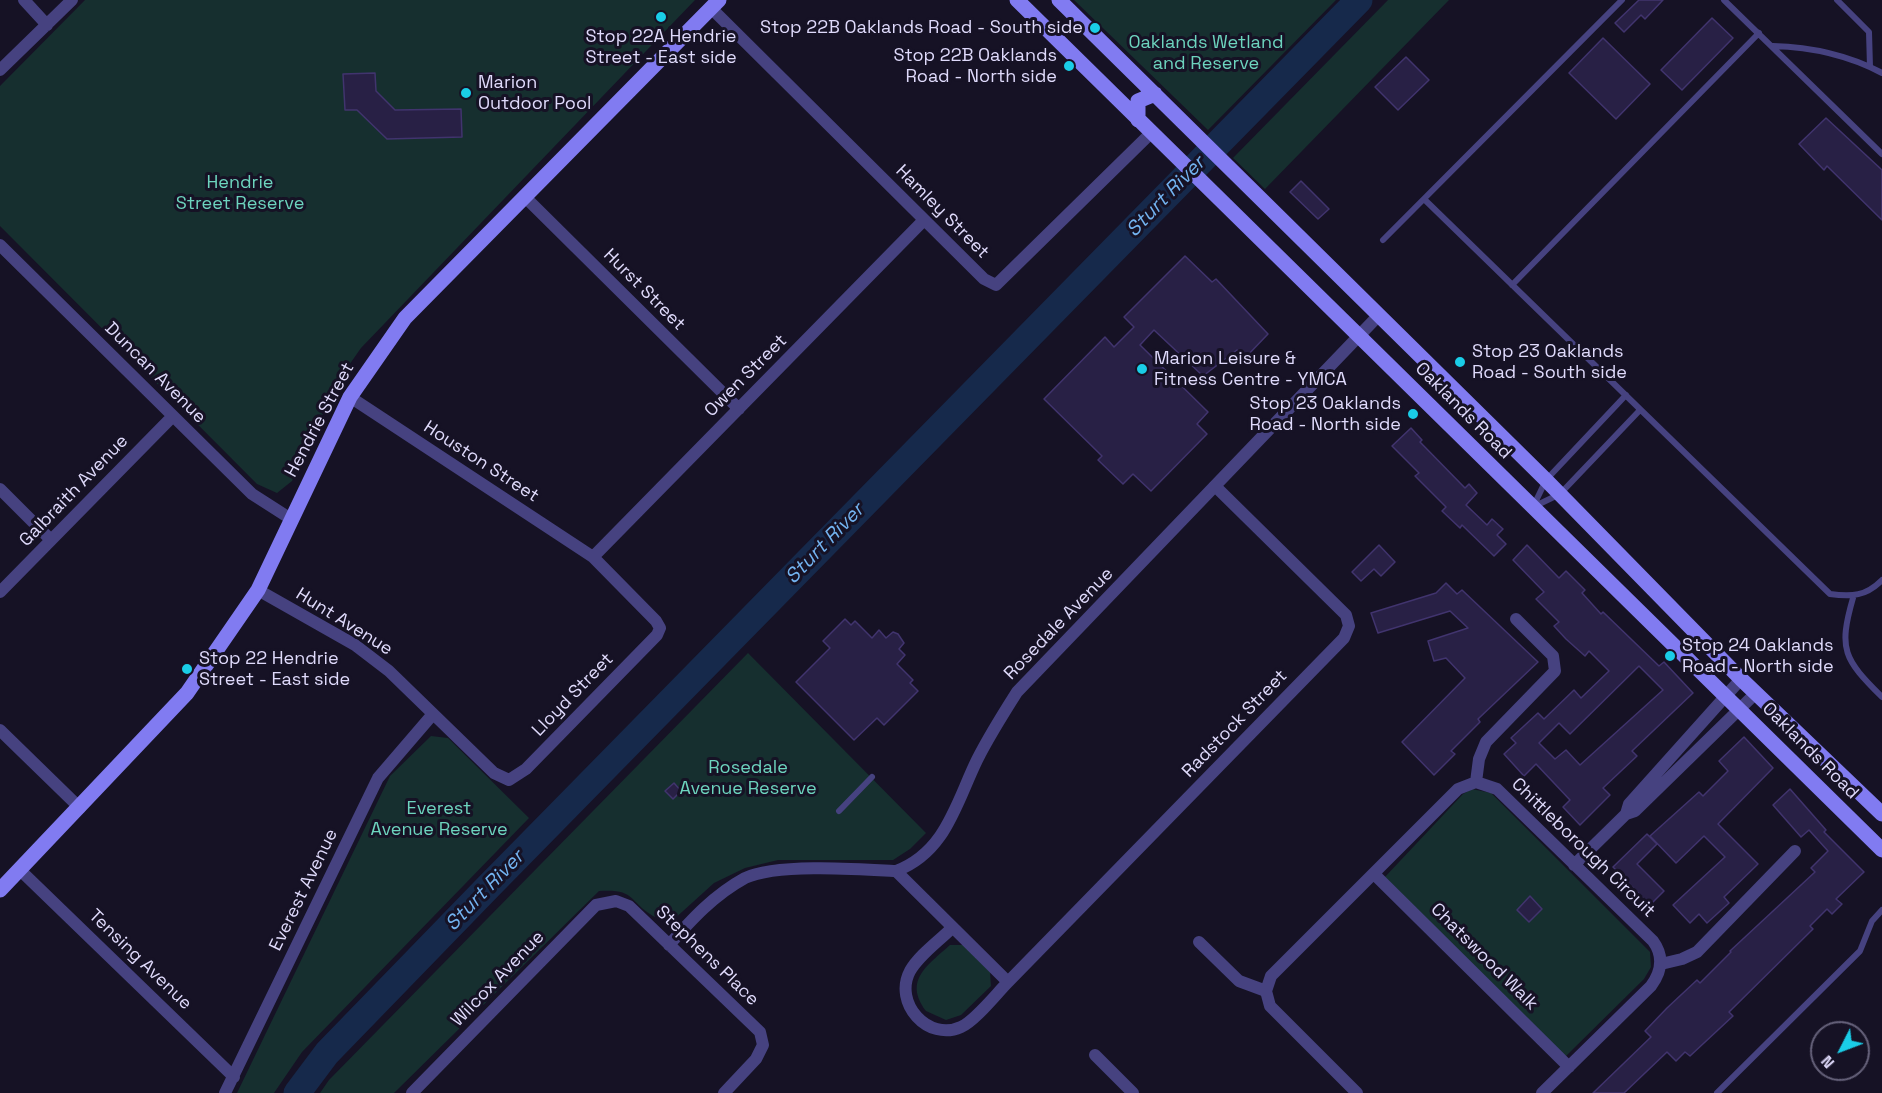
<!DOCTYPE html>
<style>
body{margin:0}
#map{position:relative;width:1882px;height:1093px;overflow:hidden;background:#161225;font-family:"Space Grotesk",sans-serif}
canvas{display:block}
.north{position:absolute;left:1810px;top:1021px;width:60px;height:60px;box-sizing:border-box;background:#161225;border:2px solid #66627b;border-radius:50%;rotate:228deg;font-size:16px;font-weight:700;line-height:24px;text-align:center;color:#dfdafb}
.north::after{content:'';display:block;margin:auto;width:21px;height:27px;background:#1acde7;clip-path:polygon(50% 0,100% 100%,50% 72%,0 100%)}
</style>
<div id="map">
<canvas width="1882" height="1093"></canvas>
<div class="north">N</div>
</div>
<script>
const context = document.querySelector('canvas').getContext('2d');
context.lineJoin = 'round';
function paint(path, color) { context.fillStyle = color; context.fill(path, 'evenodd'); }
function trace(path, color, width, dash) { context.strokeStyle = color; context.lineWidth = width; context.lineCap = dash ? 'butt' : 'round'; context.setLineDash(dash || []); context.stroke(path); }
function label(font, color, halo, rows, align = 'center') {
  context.font = font + ' "Space Grotesk",sans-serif'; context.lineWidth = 6; context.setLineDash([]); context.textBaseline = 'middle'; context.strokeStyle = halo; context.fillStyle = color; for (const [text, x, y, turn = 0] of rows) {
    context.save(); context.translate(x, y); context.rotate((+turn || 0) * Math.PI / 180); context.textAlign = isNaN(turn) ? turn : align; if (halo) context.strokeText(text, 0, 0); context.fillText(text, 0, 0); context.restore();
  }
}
const green = new Path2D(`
 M85,0h610l-334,348 -21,30 -48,103 -15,12 -20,-9 -257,-258v-140z
 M1074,0h262l-128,130z
 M1388,0h61l-184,189 -32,-31z
 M748,653l178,180 -16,16 -17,11h-115l-33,8 -31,15 -42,38c-6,-2 -14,-2 -19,-5 -26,-16 -17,-27 -54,-25l-205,202h-74l9,-13z
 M431,736l17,2 81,80 -227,234 -28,41h-37l153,-317z
 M1472,789l19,4 159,159 1,15 -7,12 -79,78 -181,-179 79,-84z
 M950,945h13l27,27 1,14 -30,29 -15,5 -20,-9c-23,-31 2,-46 24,-66z`);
const river = new Path2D(`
 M297,1093l30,-40 162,-167 870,-886`);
const building = new Path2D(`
 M1639,0h24l-18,19 -4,-4 -17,17 -9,-9z
 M1712,18l21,20 -51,52 -21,-20z
 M1603,38l47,46 -34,35 -47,-46z
 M1406,57l23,23 -31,30 -23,-23z
 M375,73l1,18 19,19 66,-1 1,28 -75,2 -30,-29h-12l-2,-36z
 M1826,118l56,52v50l-55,-54 -3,4 -25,-26z
 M1301,181l28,28 -11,10 -28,-27z
 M1185,256l27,26 4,-3 52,55 -23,24 -8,-8 -34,26 -49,-46 -14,15 68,67 -11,12 10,10 -56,57 -18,-17 -10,10 -25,-24 4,-4 -58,-57 61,-62 9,10 20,-20 -10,-10z
 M1411,428l11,12 -2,2 45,46 4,-4 8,9 -11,12 21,20 5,-6 11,10 -6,6 9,9 -12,12 -32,-31 -2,3 -18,-17 4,-4 -31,-31 4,-3 -27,-27z
 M1379,545l16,17 -14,14 -7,-7 -13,12 -9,-9z
 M1527,545l32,33 7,-7 19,19 -3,3 19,21 2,-2 56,54 5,-4 29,31 -61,58 5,5 -34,32 7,7 -30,30 -17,-18 7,-7 -34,-36 -12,12 -20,-22 12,-11 -5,-5 27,-25 6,6 30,-29 7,8 28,-27 -20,-20 -4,5 -19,-17 -12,-13 5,-4 -23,-23 8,-7 -31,-32zM1639,666l24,24 -83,75 -14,-15 -11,9 -16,-16 20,-20 11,11z
 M1446,583l11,11 5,-4 76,72 -60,57 2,3 -29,29 4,3 -21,21 -32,-33 63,-64 -19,-20 -12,3 -6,-20 40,-13 -18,-17 -72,22 -7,-20 65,-20z
 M845,619l6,6 4,-4 17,17 7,-8 7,8 7,-6 5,2 6,9 -5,6 6,6 -8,9 16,16 -3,3 8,8 -34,34 -7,-7 -23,22 -58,-58 34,-34 -7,-7z
 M1744,737l29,31 -55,56 40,40 -34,33 5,6 -22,20 -8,-9 -9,9 -17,-18 52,-48 -21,-21 -28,27 -26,-27 49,-44 4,4 25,-25 -9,-10z
 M674,783l7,8 -8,8 -8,-8z
 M1790,789l36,41 -2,2 40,40 -28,27 6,5 -10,10 -5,-5 -17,17 3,3 -84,83 4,4 -43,40 -5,-4 -9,9 -9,-9 -43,41h-31l58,-56 -6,-6 22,-23 30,-28 3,3 31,-31 -1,-1 85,-79 -4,-4 17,-17 -19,-21 -8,7 -28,-32z
 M1647,834l10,10 -20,20 27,27 -14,14 -37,-38z
 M1530,896l12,13 -13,13 -12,-12z`);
const lane = new Path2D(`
 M1724,0l158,154
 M1837,0l32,32 1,35
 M1773,46c37,1 75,9 109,27
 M1424,199l406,395c22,3 36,2 52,-14
 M1383,240l239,-240
 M1512,285l247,-252
 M1533,507l27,-13 80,-84
 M1533,507l13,-27 80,-85
 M1853,598c-15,52 -9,61 29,99
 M839,811l33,-34
 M1717,1093l143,-142 12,-30 10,-11`);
const street = new Path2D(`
 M24,0l23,25
 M711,8l273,271 12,6 155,-152
 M0,70l72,-70
 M525,197l214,212
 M0,245l252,249 39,25
 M0,489l51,51
 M593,557l331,-337
 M258,590l97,55 34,26 105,102 15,7 17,-11 131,-134 3,-7 -4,-7 -63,-64 -243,-160
 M0,592l173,-176
 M0,730l80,78
 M1476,782l3,-23 7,-17 69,-71 -2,-15 -37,-37
 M1626,814l3,-10 112,-125
 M1574,865l52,-51 9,-3 121,-118
 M20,870l214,207
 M896,871l112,111
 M1374,874l195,193
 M952,928c-13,13 -33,27 -42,43 -17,32 18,71 51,56 14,-6 36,-34 47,-45l336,-344 5,-12 -3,-11 -130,-128
 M1199,942l40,39 27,10
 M669,945c23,-26 45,-50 76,-67 30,-15 116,-9 151,-7 50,-19 60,-68 81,-111 12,-24 26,-46 40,-68l362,-377
 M1661,964l21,-5 15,-7 98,-101
 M1095,1055l38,38
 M225,1093l153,-315 55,-64
 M412,1093l184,-188 20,-4 13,5 131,126 3,13 -7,14 -32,34
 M1357,1093l-87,-87 -4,-15 5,-15 187,-187 18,-7 21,7 156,152c11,15 9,30 -2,45l-109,107`);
const secondary = new Path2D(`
 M1017,0l865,850
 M1059,0l487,480 195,199 141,135
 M1138,120v-19l17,-7
 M0,890l187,-197 71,-103 92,-193 55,-79 314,-318`);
const markers = [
 [661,17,6,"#1acde7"],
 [1095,28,6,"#1acde7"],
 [1069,66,6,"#1acde7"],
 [466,93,6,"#1acde7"],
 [1460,362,6,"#1acde7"],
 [1142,369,6,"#1acde7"],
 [1413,414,6,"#1acde7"],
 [1670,656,6,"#1acde7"],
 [187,669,6,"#1acde7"]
];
const poiNames = [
 ["Stop 22B Oaklands Road - South side",1083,28,"right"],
 ["Stop 22A Hendrie",661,37,"center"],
 ["Street - East side",661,58,"center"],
 ["Stop 22B Oaklands",1057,56,"right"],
 ["Road - North side",1057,77,"right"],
 ["Marion",478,83],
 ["Outdoor Pool",478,104],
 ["Stop 23 Oaklands",1472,352],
 ["Road - South side",1472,373],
 ["Marion Leisure &",1154,359],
 ["Fitness Centre - YMCA",1154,380],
 ["Stop 23 Oaklands",1401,404,"right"],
 ["Road - North side",1401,425,"right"],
 ["Stop 24 Oaklands",1682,646],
 ["Road - North side",1682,667],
 ["Stop 22 Hendrie",199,659],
 ["Street - East side",199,680]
];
const parkNames = [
 ["Oaklands Wetland",1206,43],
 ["and Reserve",1206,64],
 ["Hendrie",240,183],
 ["Street Reserve",240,204],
 ["Rosedale",748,768],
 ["Avenue Reserve",748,789],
 ["Everest",439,809],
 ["Avenue Reserve",439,830]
];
const streetNames = [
 ["Hamley Street",942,212,45],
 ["Hurst Street",644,290,45],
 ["Duncan Avenue",155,373,45],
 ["Owen Street",746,376,-45],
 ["Oaklands Road",1463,411,45],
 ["Hendrie Street",320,420,-62],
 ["Houston Street",481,462,33],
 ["Galbraith Avenue",74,491,-46],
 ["Hunt Avenue",344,622,32],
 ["Rosedale Avenue",1059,624,-46],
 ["Lloyd Street",573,695,-46],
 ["Radstock Street",1235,724,-46],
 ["Oaklands Road",1810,751,45],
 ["Chittleborough Circuit",1583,848,44],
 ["Everest Avenue",304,890,-64],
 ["Stephens Place",707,956,44],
 ["Chatswood Walk",1484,957,45],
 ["Tensing Avenue",140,960,44],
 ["Wilcox Avenue",498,979,-46]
];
const waterNames = [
 ["Sturt River",1166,197,-46],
 ["Sturt River",825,544,-46],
 ["Sturt River",485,891,-46]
];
paint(green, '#162f2f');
trace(river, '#16294b', 27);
paint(building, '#282045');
trace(building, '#41346e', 1.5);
trace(lane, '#464280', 6);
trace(street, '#464280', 12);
trace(secondary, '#817bf1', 15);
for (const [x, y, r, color] of markers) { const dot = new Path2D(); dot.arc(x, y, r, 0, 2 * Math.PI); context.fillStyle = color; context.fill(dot); trace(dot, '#161225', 2); }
label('18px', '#dfdafb', '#161225', poiNames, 'left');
label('18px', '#6dd4be', '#161225', parkNames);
label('18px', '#dfdafb', '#161225', streetNames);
label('italic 20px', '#73b3f0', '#161225', waterNames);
</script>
